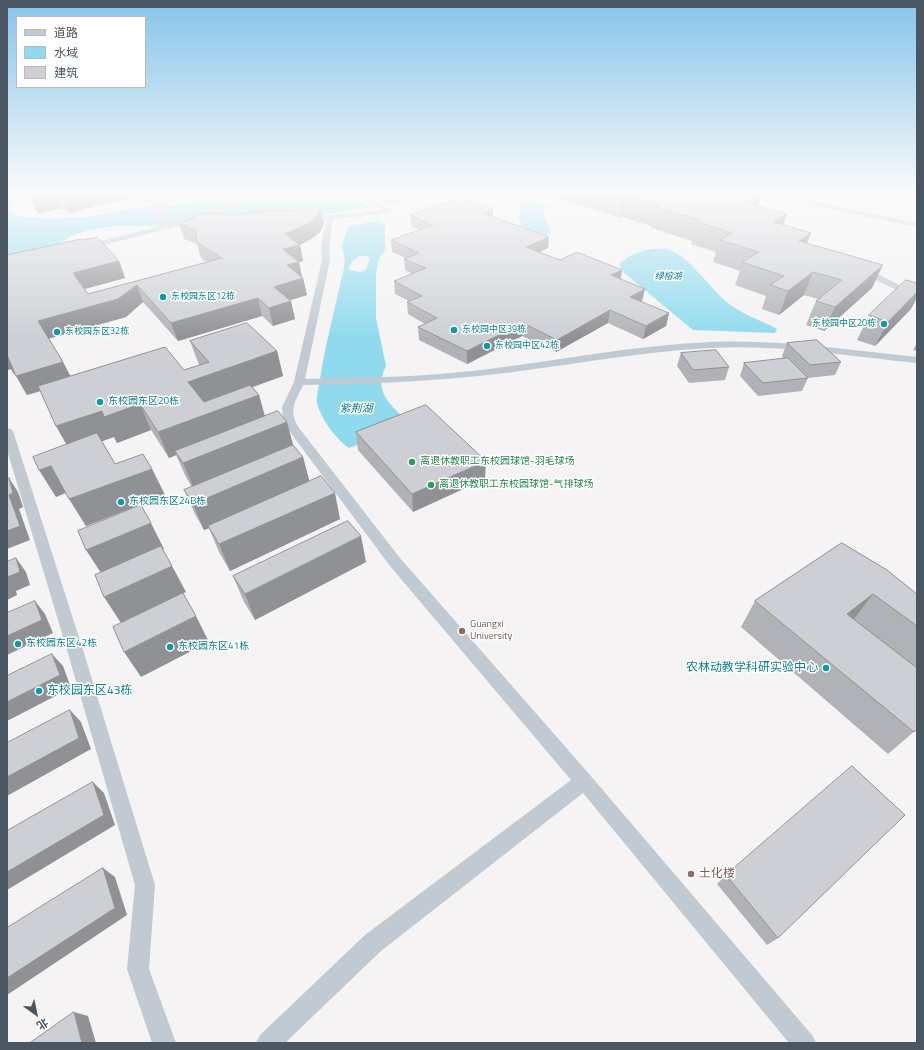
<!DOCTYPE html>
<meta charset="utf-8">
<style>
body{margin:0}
#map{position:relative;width:924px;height:1050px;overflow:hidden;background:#f5f3f3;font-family:"Titillium Web","Noto Sans SC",sans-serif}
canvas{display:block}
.frame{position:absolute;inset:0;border:8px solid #4a5661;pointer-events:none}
.legend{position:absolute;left:16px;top:16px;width:130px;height:72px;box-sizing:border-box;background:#fff;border:1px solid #b7bbc0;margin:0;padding:5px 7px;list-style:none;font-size:12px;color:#4a5661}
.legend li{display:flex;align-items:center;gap:8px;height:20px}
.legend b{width:20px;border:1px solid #b7bbc0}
.north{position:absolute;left:16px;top:994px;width:40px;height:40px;-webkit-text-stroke:3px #fff;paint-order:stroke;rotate:147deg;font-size:11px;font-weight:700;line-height:16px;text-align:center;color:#4a5661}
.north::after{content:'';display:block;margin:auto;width:14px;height:18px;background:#4a5661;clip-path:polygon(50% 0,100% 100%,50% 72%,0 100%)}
</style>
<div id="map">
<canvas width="924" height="1050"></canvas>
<div class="frame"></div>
<ul class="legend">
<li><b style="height:5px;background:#c1cad2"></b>道路</li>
<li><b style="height:11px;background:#90daee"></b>水域</li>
<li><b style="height:11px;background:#cdcfd5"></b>建筑</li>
</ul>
<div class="north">北</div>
</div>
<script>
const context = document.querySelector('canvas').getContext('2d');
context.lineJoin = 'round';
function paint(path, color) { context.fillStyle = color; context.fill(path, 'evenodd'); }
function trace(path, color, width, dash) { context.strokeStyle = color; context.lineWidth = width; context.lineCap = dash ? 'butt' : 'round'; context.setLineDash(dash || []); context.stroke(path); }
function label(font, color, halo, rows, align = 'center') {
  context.font = font + ' "Titillium Web","Noto Sans SC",sans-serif'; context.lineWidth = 3; context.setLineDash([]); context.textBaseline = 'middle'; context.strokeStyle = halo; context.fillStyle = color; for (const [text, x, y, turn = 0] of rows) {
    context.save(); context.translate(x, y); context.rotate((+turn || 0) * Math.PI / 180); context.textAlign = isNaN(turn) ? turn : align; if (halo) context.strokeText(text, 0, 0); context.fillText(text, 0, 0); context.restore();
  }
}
const water = new Path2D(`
 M16,192h21l-23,10 -4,8 8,6 31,3 37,-2 50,-9 74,-7 103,-2 11,-2 12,-5 33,14 -3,3 -48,6 -168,11h-35l-25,4 -16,5 -20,11 -47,11v-62z
 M359,192h30l10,7 1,4 -9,2z
 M528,192h10l-10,7 2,2 15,4 1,2 -3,4 8,22 -17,7 -13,-15 -2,-9 2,-16z
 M378,221l6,2 1,2v25l-6,9 -3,14v45l10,48c-14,28 7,40 25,59l-62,23c-13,-9 -28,-29 -32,-45 -1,-7 2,-17 3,-24 5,-32 13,-63 20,-94 3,-12 8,-27 1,-38l8,-21zM360,256h6l4,2 -4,12 -6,2 -11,-2 -1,-1 5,-9z
 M651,249c5,0 11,-1 16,0 21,5 43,40 61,54 15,12 33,17 49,26l-2,4 -82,-3 -70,-58 -4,-8c10,-9 19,-12 32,-15z`);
const street = new Path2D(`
 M132,192h8l16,10 37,-10h11l-43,13 4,21 107,-34h10l-103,34 -92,23h-3v-4l74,-18 -3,-20z
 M347,192h8l38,19 -3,2 -57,6 -4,27 1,14 -25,119c58,-1 117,-2 176,-9 76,-9 153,-25 230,-28 69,-3 138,8 206,15v6c-68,-7 -138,-19 -207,-15 -77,4 -154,20 -231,28 -59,6 -117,8 -176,9 -8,17 -15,26 -4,43l101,130 190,217 222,260 4,8h-27l-206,-250 -202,158 -96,92h-29l4,-8 105,-100 206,-155 -181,-214 -100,-134 -7,-12 -1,-13 12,-25 28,-122 -1,-14 5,-26h-4l-3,-2 3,-2 60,-6z
 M768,192h11l46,12 92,19v4l-93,-19z
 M858,267h6l53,27v6l-59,-29z
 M7,428l4,1 2,2 70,219 72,235 -6,84 27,74h-24l-25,-74 8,-84 -68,-235 -60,-200z`);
const wall = new Path2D(`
 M29,192h105l1,4 -65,17 -8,-5 -24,6z
 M158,192h17l-11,3z
 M558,192h179l21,14 29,8 -4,11 24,18 65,45 -48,43 -18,-6 10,-24 2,-2 -14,-4 -25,20 -17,-6 4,-13 -31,-11 5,-14 -27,-9 3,-10 -25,-8 1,-3 -41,-13v-2l-29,-9 -2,1 -62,-20z
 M410,215l83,1 55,32 -9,4 21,8 62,10 -1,9 21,22 -1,1 28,11 -3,13 -23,13 -35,-16 -52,29 -34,-16 -55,28 -48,-24 -1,-13 7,-3 -17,-10 -1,-12 2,-1 -14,-7 -1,-13 18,-7 -7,-4 -1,-11 2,-1 -14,-6 -1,-12 29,-10 -9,-4z
 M179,224h145l-4,8 -9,7 -11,6 3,16 -4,1 3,15 1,1 4,17 -17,5 5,19 -22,7 -11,-10 -84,25 -35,-39 -17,15 -78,22 15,23 7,14 114,-6 15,-5 -9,-24 87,10 6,25 -31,11 7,8 6,21 28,29 10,12 6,24 31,38 -110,52 -11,-19 -10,-24 -5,2 -8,-14 -12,-26 8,-3 -6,-10 -10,-22 -7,3 -18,-28 -34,13 -3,-6 -12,4 13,23 37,5 13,26 -79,31 -20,-33 -10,4 10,-53 -10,-18 -15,-35 -14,4 -12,-21h-1l-3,-5 -3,1 74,-130 37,21 6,17 -41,11 4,5 119,-32 -4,-2 -3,-5 -3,-11 -13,-5z
 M911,309l-36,37 -18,-6 12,-25z
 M787,343l54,19 -6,13 -27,3 -6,13 -44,5 -18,-20 4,-13 40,-4 -2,-3z
 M917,343v8l-4,-1z
 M681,353l48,14 -4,13 -36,3 -12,-17z
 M356,432l129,47 -72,33 -55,-62z
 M842,543l75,51v135l-29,25 -147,-127 14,-26z
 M366,562l-111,58 -11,-18 -11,-26z
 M726,875l52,63 -11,7 -50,-61z`);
const shadedWall = new Path2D(`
 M43,192h12l7,16 -24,6 -9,-18z
 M72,192h62l1,4 -65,17 -8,-18z
 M163,192h12l-11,3z
 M626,196l-4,21 -2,1 3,-21z
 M761,198l-7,21 -4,-15z
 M321,208l3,16 -4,8 -9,7 -11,6 3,16 -4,1 3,16h1l4,17 -29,9 -4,-17 9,-38 2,-15z
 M493,209v11l-10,-7z
 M787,214l-8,21 -5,-13z
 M811,233l-9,22 -3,-14z
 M549,237l-1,11 -22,10v-11z
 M119,261l6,17 -44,12 -8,-17z
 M883,265l-11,23 -48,43 11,-24z
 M622,270l-2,11 -9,-6z
 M813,272l-9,23 -25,20 9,-24z
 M137,285l6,17 -17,15 -79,22 -9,-18z
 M645,289l-3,12 -15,8 3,-12z
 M917,292v6l-6,11 -36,37 13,-24z
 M258,298l4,18 -84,25 -7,-18z
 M291,301l4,18 -22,7 -4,-18z
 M610,310l-2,13 -52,29 1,-12z
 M669,313l-3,13 -23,13 3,-13z
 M523,323l-1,13 -55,28v-13z
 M277,351l6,25 -85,31 -10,-25z
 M7,355l11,18 -4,1 -3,-5 -3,1 -1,-1z
 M63,362l10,19 -46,14 -11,-19z
 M259,395l7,26 -91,30 1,4 -7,3 -11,-26z
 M140,404l11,26 -34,13 -3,-6 -43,15 -15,-26 46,-15z
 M287,422l7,26 -100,41 -11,-26z
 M303,457l7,26 -102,43 1,2 -5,2 -11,-26z
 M486,461l-1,18 -72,33 -1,-18z
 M51,466l16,26 -11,5 -17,-27z
 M152,469l13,26 -79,31 -17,-27z
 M9,478l9,14 5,15 -4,2 11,31 -23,9v-18l2,-36z
 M335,493l5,26 -110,52 -11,-27z
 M151,523l13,26 -61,27 -17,-26z
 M361,536l5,26 -111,58 -10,-26z
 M16,558l10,14 4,13 -14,6 1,4 -10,5v-23z
 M172,566l14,26 -65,31 -17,-26z
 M873,594l-20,26 -6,-6z
 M35,601l10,13 8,19 -46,22v-19z
 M196,616l13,26 -68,35 -17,-25z
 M52,654l11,12 8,22 -64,33v-19z
 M70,710l11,12 10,27 -84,47v-19z
 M93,782l11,11 11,32 -108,65v-18z
 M103,868l12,9 12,38 -120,80v-17z
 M74,1012l14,4 8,27h-14z`);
const building = new Path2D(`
 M29,192h14l-14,4z
 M58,192h14l-10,3z
 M607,192h130l24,6 -11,6 37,10 -13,8 37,11 -12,8 84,24 -48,42 -19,-6 26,-21 -29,-8 -25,19 -18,-6 14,-9 -42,-14 17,-10 -39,-12 12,-7 -35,-11 3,-2 -45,-13 3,-1 -32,-10 -3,1z
 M463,197l30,12 -10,4 66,24 -23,10 34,13 17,-8 45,18 -11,5 34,14 -15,8 39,16 -23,13 -36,-16 -53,30 -34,-17 -56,28 -49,-24 19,-9 -30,-16 15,-6 -28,-15 32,-13 -22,-9 15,-6 -28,-13 42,-15 -23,-10z
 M305,207l16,1 -4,8 -8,7 -24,11 15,11 -17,4 16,13 -12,3 16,13 -29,9 17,14 -22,7 -11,-10 -87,25 -34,-38 -19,14 -80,22 25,41 -47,14 -9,-21v-100l74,-16 1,1 15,-3 22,24 -46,12 15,21 134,-36 -24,-15 -2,-4v-9l-17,-6 17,-8 13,-3 25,2 30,-4h26z
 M906,280l11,3v9l-29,30 -19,-7z
 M247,323l30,28 -89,31 16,20 46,-17 9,10 -101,37 -18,-28 -36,13 -2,-6 -46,15 -18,-40 127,-39 19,23 25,-8 -19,-21z
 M817,340l24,22 -31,3 -23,-22z
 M716,350l13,17 -36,3 -12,-17z
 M788,358l20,20 -45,5 -19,-20z
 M426,405l60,56 -74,33 -56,-62z
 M278,411l9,11 -104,41 -8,-12z
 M97,433l18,31 28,-10 9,15 -83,30 -18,-33 -12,4 -6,-13z
 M293,445l10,12 -110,47 -9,-14z
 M321,476l14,17 -116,51 -11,-18z
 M9,478l4,15 -4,2 11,31 -13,5v-52z
 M141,505l10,18 -65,27 -8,-19z
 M348,521l13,15 -116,58 -12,-18z
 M842,543l45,27 30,24v32l-44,-32 -26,20 70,54v61l-3,3 -159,-131z
 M161,546l11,20 -68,31 -9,-22z
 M16,558l4,14 -13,5v-15z
 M183,593l13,23 -72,36 -11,-25z
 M35,601l7,19 -35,16v-23z
 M52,654l8,21 -53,27v-26z
 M70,710l9,28 -72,39v-34z
 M852,766l53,49 -127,123 -52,-63z
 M93,782l11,33 -97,57v-41z
 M103,868l12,40 -108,70v-50z
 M74,1012l8,31h-52z`);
const markers = [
 [163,297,4,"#0f9aa8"],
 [884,324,4,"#0f9aa8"],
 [454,330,4,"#0f9aa8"],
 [57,332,4,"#0f9aa8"],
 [487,346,4,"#0f9aa8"],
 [100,402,4,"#0f9aa8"],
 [412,462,4,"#2e9e5b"],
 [431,485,4,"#2e9e5b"],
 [121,502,4,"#0f9aa8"],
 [462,631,4,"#8d6e63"],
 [18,644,4,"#0f9aa8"],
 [170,647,4,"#0f9aa8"],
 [826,668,4,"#0f9aa8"],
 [39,691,4,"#0f9aa8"],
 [691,874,4,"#8d6e63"]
];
const farWaternames = [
 ["绿榕湖",668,277]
];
const farCulturenames = [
 ["东校园东区12栋",171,297],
 ["东校园中区20栋",876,324,"right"],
 ["东校园中区39栋",462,330],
 ["东校园东区32栋",65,332],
 ["东校园中区42栋",495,346]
];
const cultureNames = [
 ["东校园东区20栋",108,402],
 ["东校园东区24B栋",129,502],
 ["东校园东区42栋",26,644],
 ["东校园东区41栋",178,647]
];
const leisureNames = [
 ["离退休教职工东校园球馆-羽毛球场",420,462],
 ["离退休教职工东校园球馆-气排球场",439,485]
];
const educationNames = [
 ["Guangxi",470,625],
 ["University",470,637]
];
const waterNames = [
 ["紫荆湖",356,409]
];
const nearCulturenames = [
 ["农林动教学科研实验中心",818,668],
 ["东校园东区43栋",47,691,"left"]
];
const nearEducationnames = [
 ["土化楼",699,874]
];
paint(water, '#90daee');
paint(street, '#c1cad2');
paint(wall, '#b0b2b7');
paint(shadedWall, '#909195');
paint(building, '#cdcfd5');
trace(building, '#909195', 1);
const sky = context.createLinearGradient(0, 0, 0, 339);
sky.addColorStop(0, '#85c3ea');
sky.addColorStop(0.57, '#fafafa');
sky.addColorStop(1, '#fafafa00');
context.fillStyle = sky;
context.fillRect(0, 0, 924, 339);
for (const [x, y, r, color] of markers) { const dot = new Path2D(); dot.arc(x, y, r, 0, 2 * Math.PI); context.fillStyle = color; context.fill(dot); trace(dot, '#fff', 1.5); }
label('italic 9px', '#0c7c9b', '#fff', farWaternames);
label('9px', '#0d838f', '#fff', farCulturenames, 'left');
label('10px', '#0d838f', '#fff', cultureNames, 'left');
label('10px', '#27864d', '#fff', leisureNames, 'left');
label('10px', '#785e54', '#fff', educationNames, 'left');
label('italic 11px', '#0c7c9b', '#fff', waterNames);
label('12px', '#0d838f', '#fff', nearCulturenames, 'right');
label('12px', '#785e54', '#fff', nearEducationnames, 'left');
</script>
